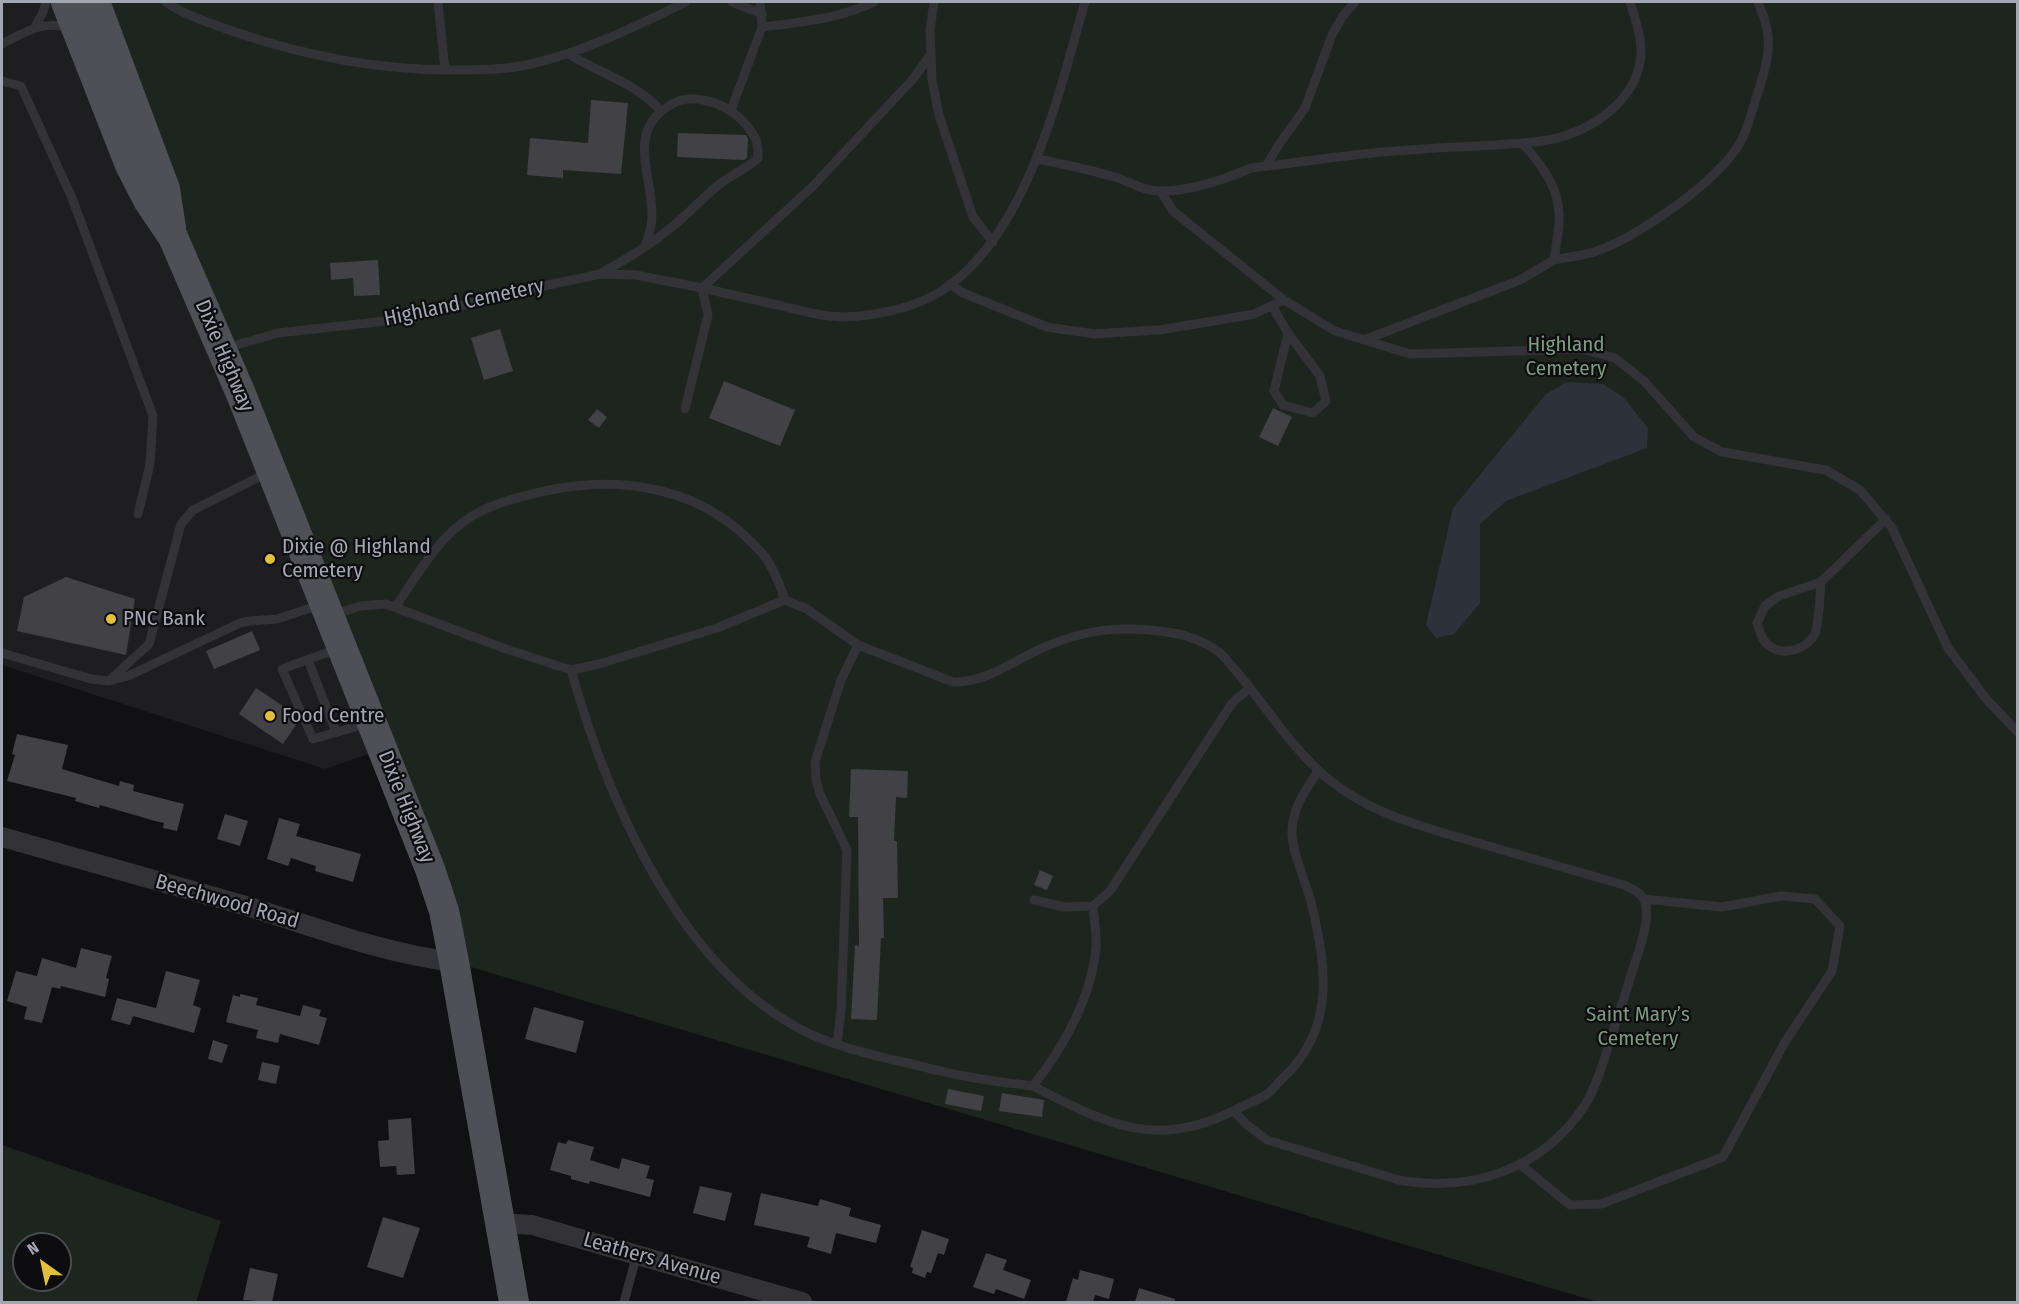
<!DOCTYPE html>
<meta charset="utf-8">
<style>
body{margin:0}
#map{position:relative;width:2019px;height:1304px;overflow:hidden;background:#111113;font-family:"Fira Sans Condensed",sans-serif}
canvas{display:block}
.frame{position:absolute;inset:0;border:3px solid #a4a6b2;pointer-events:none}
.north{position:absolute;left:12px;top:1232px;width:60px;height:60px;box-sizing:border-box;background:#0d0c0e;border:2px solid #494a50;border-radius:50%;rotate:327deg;font-size:16px;font-weight:700;line-height:24px;text-align:center;color:#a4a6b2}
.north::after{content:'';display:block;margin:auto;width:21px;height:27px;background:#e2c139;clip-path:polygon(50% 0,100% 100%,50% 72%,0 100%)}
</style>
<div id="map">
<canvas width="2019" height="1304"></canvas>
<div class="frame"></div>
<div class="north">N</div>
</div>
<script>
const context = document.querySelector('canvas').getContext('2d');
context.lineJoin = 'round';
function paint(path, color) { context.fillStyle = color; context.fill(path, 'evenodd'); }
function trace(path, color, width, dash) { context.strokeStyle = color; context.lineWidth = width; context.lineCap = dash ? 'butt' : 'round'; context.setLineDash(dash || []); context.stroke(path); }
function label(font, color, halo, rows, align = 'center') {
  context.font = font + ' "Fira Sans Condensed",sans-serif'; context.lineWidth = 4.5; context.setLineDash([]); context.textBaseline = 'middle'; context.strokeStyle = halo; context.fillStyle = color; for (const [text, x, y, turn = 0] of rows) {
    context.save(); context.translate(x, y); context.rotate((+turn || 0) * Math.PI / 180); context.textAlign = isNaN(turn) ? turn : align; if (halo) context.strokeText(text, 0, 0); context.fillText(text, 0, 0); context.restore();
  }
}
const built = new Path2D(`
 M2,2h93l288,747 -58,20 -323,-104z`);
const green = new Path2D(`
 M95,2h1922v1300h-419l-1144,-340z
 M2,1145l219,76 -25,81h-194zM24,1244h36v36h-36z`);
const water = new Path2D(`
 M1567,382l36,2 21,14 24,30 -1,20 -141,53 -26,23v79l-26,31 -18,4 -10,-13 27,-117 93,-114z`);
const building = new Path2D(`
 M591,100l37,3 -7,71 -58,-4v8l-36,-3 3,-37 58,5z
 M678,133l68,2 2,4 -1,19 -3,2 -67,-3z
 M378,260l2,35 -26,1 -1,-18 -22,2 -1,-17z
 M500,329l13,42 -29,9 -13,-42z
 M724,381l71,29 -15,36 -71,-28z
 M1273,408l19,9 -14,29 -19,-9z
 M597,409l10,8 -8,11 -11,-8z
 M66,577l69,22 -9,56 -109,-24 7,-34z
 M252,631l8,19 -46,19 -8,-18z
 M256,688l39,26 3,8 -15,22 -44,-30z
 M17,734l51,11 -6,24 57,17 1,-5 14,4 -1,6 51,13 -7,27 -14,-3 1,-5 -9,-2 -55,-16 -1,3 -24,-7 1,-3 -69,-17 8,-26 -3,-1z
 M851,769l57,2 -1,27 -11,-1 -2,44h3l1,57h-15l1,40h-3l-4,82 -26,-1 4,-74 4,1 -1,-129h-9z
 M225,814l23,7 -8,25 -23,-7z
 M279,818l21,6 -4,12 65,18 -8,28 -38,-11 1,-5 -25,-8 -3,8 -21,-7z
 M1040,870l13,6 -6,14 -13,-5z
 M81,948l31,8 -6,22 3,1 -4,18 -44,-11 -1,3 -8,-2 -10,36 -18,-4 3,-12 -20,-6 9,-30 21,5 5,-18 34,10z
 M166,971l34,9 -7,25 8,3 -7,25 -61,-17 -3,9 -19,-5 6,-22 39,10z
 M240,994l18,4 -2,7 44,11 3,-11 18,5 -2,6 8,2 -8,27 -39,-11 -2,9 -22,-5 2,-8 -32,-8 7,-27 7,2z
 M534,1007l50,14 -8,32 -51,-14z
 M213,1040l15,5 -6,18 -14,-4z
 M262,1062l18,4 -4,18 -18,-4z
 M948,1089l36,7 -3,15 -36,-7z
 M1002,1093l42,7 -2,17 -43,-6z
 M411,1118l4,56 -18,1 -1,-9 -16,1 -2,-26 11,-1 -1,-20z
 M568,1140l26,7 -4,13 29,9 3,-11 28,8 -4,12 8,2 -4,17 -60,-16 -1,3 -18,-5v-3l-21,-6 8,-28 8,2z
 M700,1186l32,7 -7,28 -32,-8z
 M761,1193l57,13 2,-7 31,9 -2,8 32,9 -5,18 -40,-10 -5,21 -24,-7 3,-10 -56,-12z
 M383,1217l37,11 -17,50 -36,-11z
 M922,1230l27,9 -5,16 -6,-2 -7,20 -4,-1 -2,6 -13,-5 1,-5 -3,-1z
 M986,1253l21,7 -4,10 28,10 -7,19 -28,-10 -2,5 -21,-7z
 M250,1268l28,6 -6,28 -29,-2z
 M1080,1270l34,9 -5,20 -14,-4 -2,7h-27l7,-24 5,2z
 M1139,1288l36,11 -1,3h-39z`);
const service = new Path2D(`
 M166,2c18,13 44,21 66,29 72,25 146,39 222,39 26,0 51,0 77,-6 55,-13 105,-38 155,-62
 M438,2l7,68
 M732,2l30,12
 M934,2l-4,28 2,50 7,35 34,102 20,25
 M35,27l8,-15 3,-10
 M762,27c39,-5 76,-8 112,-25
 M2,44c21,-11 43,-25 67,-16
 M569,54c31,20 66,28 91,56
 M2,81l19,5 51,112 81,218 -3,48 -12,50
 M731,110l31,-83 -2,-25
 M1037,159c27,5 54,11 81,19 14,5 28,14 44,13 30,0 61,-11 89,-23 48,-5 96,-14 145,-17 33,-3 67,-4 100,-6 22,-2 47,-2 68,-9 36,-11 74,-40 77,-81 1,-17 -6,-37 -11,-53
 M1266,166l12,-20 27,-38 27,-73 10,-18 13,-15
 M1161,192l12,19 111,89 51,31 75,23 171,-5 34,9 29,23 50,56 28,15 104,18 34,20 32,38 56,120 39,52 31,32
 M1554,260c13,-3 28,-4 40,-8 44,-15 122,-69 146,-109 8,-15 12,-32 17,-48 6,-18 13,-39 11,-58 0,-12 -6,-24 -10,-35
 M603,272c24,-13 48,-28 69,-45 16,-13 30,-28 45,-41 13,-11 29,-16 41,-28 0,-6 0,-13 -2,-18 -4,-10 -15,-22 -24,-28 -14,-10 -40,-18 -56,-10 -52,25 -24,70 -24,113 0,12 -3,21 -7,31
 M950,284l13,9 84,34 47,7 65,-4 60,-10 35,-6 30,-14
 M1272,306l16,27 -14,58 9,14 30,8 13,-12 -6,-25 -32,-43
 M1364,340l156,-60 34,-20c2,-15 6,-32 5,-47 -1,-27 -19,-51 -37,-70
 M226,348l52,-15 135,-15 101,-26 87,-18 35,1 66,13 110,-101 101,-108 18,-25
 M685,409l23,-94 -6,-27c27,6 53,12 80,18 20,5 42,11 63,11 30,-1 69,-9 95,-25 88,-56 118,-197 145,-290
 M1821,582c-1,12 -2,42 -6,52 -8,15 -30,22 -44,13 -9,-5 -11,-15 -14,-24l8,-17 14,-10 42,-14 65,-63
 M396,606c22,-32 42,-69 76,-90 22,-13 47,-19 73,-25 70,-15 146,-6 200,45 8,8 18,16 24,27 7,11 12,25 16,37
 M333,615l27,-9 26,-2 120,45 65,21 28,-6 118,-36 68,-28 22,9 51,36 95,37c32,1 59,-20 87,-33 45,-21 85,-24 133,-16 14,2 34,10 46,19 6,5 12,14 18,20 27,32 50,69 81,98 47,44 106,57 167,75 46,13 93,27 139,40 8,4 18,8 21,17 7,20 -11,61 -17,83 -7,23 -15,46 -22,69 -6,18 -11,35 -21,51 -42,64 -113,88 -186,75l-132,-40 -21,-16 -12,-13
 M337,649l-55,20 31,70 56,-16
 M2,653l89,26 18,2 19,-5 112,-53 9,-2 28,-2 43,-14
 M308,660l28,72
 M571,670c36,128 107,297 233,361 28,14 60,22 90,29 24,5 47,12 71,16 23,5 45,7 68,10 31,-39 58,-88 63,-138 1,-14 -2,-29 -3,-42l17,-15 122,-188 18,-15
 M111,679l38,-35 32,-120 12,-14 74,-37
 M1034,900l30,7 29,-1
 M837,1044l4,-33 6,-161 -27,-56 -4,-14 -1,-18 26,-82 17,-35
 M1033,1086c74,38 123,65 204,23 10,-5 20,-9 29,-14 6,-4 11,-11 16,-16 53,-49 45,-109 30,-173 -5,-22 -20,-52 -20,-74 0,-24 14,-42 26,-61
 M1521,1165l49,40 31,-1 122,-47 62,-115 47,-71 8,-45 -25,-27 -34,-3 -59,11 -78,-8
 M624,1302l13,-48`);
const minor = new Path2D(`
 M2,837c80,23 161,45 241,68 70,21 138,48 211,57
 M500,1223l32,2 270,77`);
const primary = new Path2D(`
 M66,2l64,163 18,35 25,37 68,157 189,475 14,42 10,51 60,340
 M95,2l70,187 6,39`);
const markers = [
 [270,559,6,"#e2c139"],
 [111,619,6,"#e2c139"],
 [270,716,6,"#e2c139"]
];
const streetNames = [
 ["Highland Cemetery",464,303,-12],
 ["Dixie Highway",224,356,67],
 ["Dixie Highway",406,807,68],
 ["Beechwood Road",227,902,16],
 ["Leathers Avenue",652,1259,16]
];
const parkNames = [
 ["Highland",1566,345],
 ["Cemetery",1566,369],
 ["Saint Mary’s",1638,1015],
 ["Cemetery",1638,1039]
];
const poiNames = [
 ["Dixie @ Highland",282,547],
 ["Cemetery",282,571],
 ["PNC Bank",123,619],
 ["Food Centre",282,716]
];
paint(built, '#1e1d20');
paint(green, '#1e251f');
paint(water, '#2c323a');
paint(building, '#414146');
trace(service, '#333337', 9);
trace(minor, '#333337', 20);
trace(primary, '#4f4f56', 30);
for (const [x, y, r, color] of markers) { const dot = new Path2D(); dot.arc(x, y, r, 0, 2 * Math.PI); context.fillStyle = color; context.fill(dot); trace(dot, '#0d0c0e', 2); }
label('21px', '#a4a6b2', '#0d0c0e', streetNames);
label('21px', '#7c9c82', '#0d0c0e', parkNames);
label('21px', '#a4a6b2', '#0d0c0e', poiNames, 'left');
</script>
